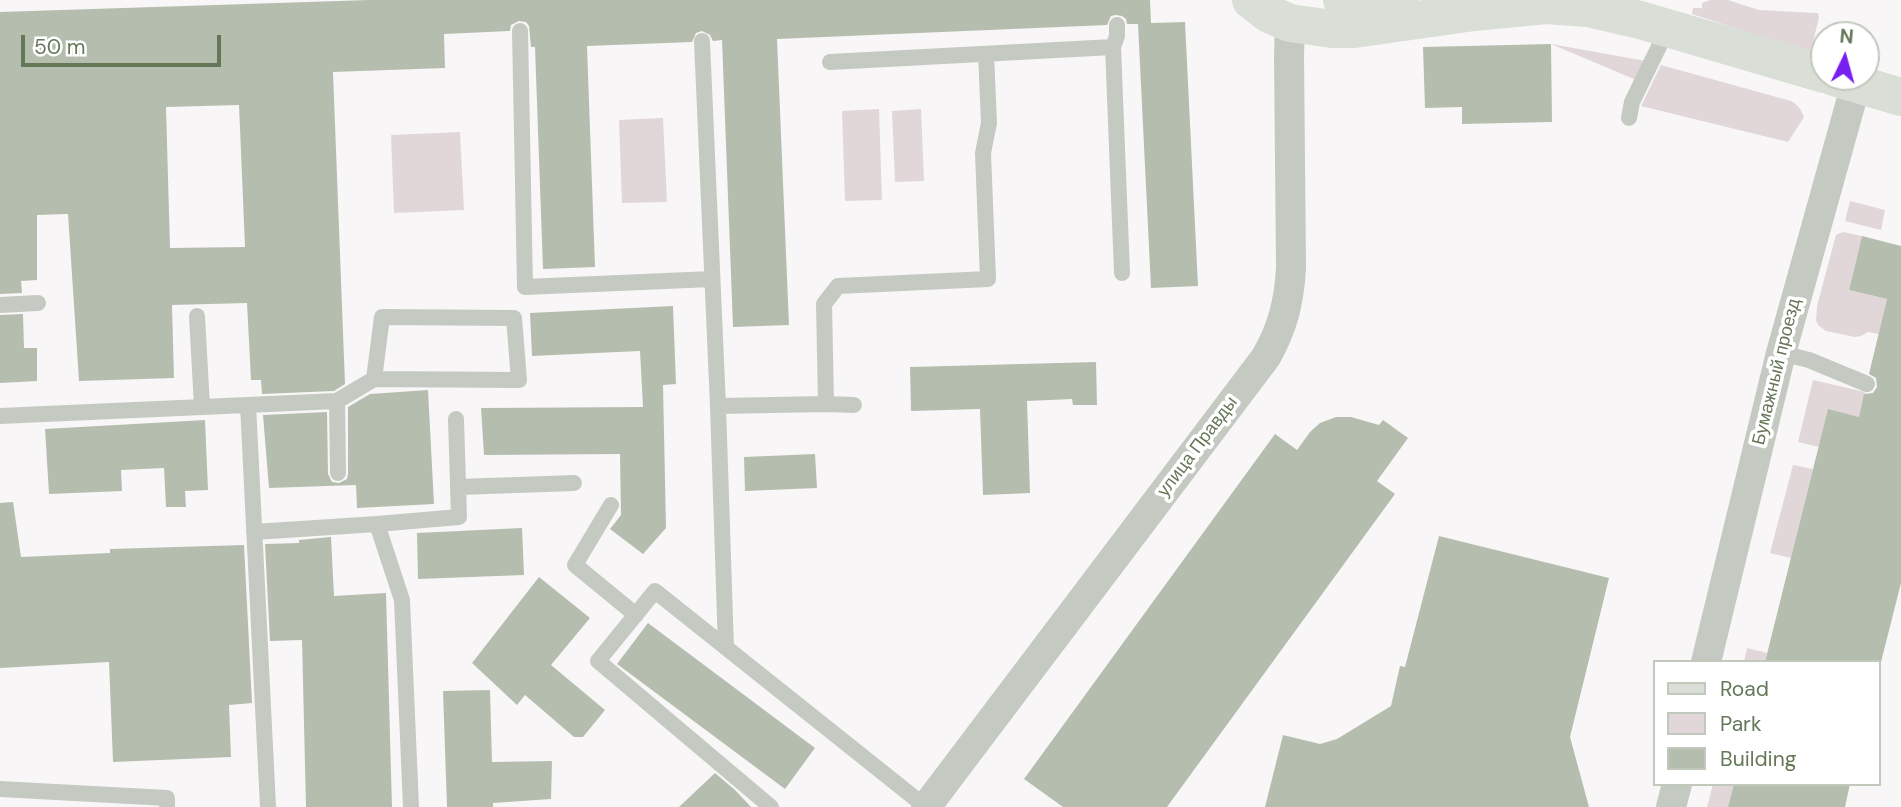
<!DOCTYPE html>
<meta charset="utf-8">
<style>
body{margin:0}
#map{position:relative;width:1901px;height:807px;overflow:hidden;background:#f9f6f8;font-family:"DM Sans",sans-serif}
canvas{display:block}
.legend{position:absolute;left:1653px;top:660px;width:228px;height:126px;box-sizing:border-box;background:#fff;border:2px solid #c1c9bc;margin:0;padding:9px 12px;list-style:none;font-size:21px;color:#647858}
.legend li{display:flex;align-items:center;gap:14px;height:35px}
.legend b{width:35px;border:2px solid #c1c9bc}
.north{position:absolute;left:1810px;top:21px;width:70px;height:70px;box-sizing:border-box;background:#fff;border:2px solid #c1c9bc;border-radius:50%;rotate:5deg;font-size:19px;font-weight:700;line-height:28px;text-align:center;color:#647858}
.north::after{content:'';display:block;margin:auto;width:24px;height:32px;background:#771ef1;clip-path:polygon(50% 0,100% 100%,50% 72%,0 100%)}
.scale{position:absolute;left:21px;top:35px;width:200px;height:32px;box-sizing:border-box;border:4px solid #647858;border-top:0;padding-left:9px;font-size:21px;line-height:24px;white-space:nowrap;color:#647858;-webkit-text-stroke:5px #fff;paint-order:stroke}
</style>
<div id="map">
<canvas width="1901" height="807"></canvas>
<ul class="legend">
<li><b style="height:9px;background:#d9ded6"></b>Road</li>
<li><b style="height:19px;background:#e1d7d9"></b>Park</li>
<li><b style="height:19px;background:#b5beae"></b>Building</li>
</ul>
<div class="north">N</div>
<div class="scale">50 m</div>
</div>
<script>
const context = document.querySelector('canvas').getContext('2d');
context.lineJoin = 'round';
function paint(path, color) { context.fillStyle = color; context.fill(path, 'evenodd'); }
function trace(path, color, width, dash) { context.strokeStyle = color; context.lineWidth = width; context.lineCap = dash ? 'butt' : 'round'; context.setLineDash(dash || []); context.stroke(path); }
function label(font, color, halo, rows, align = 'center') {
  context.font = font + ' "DM Sans",sans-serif'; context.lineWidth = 7; context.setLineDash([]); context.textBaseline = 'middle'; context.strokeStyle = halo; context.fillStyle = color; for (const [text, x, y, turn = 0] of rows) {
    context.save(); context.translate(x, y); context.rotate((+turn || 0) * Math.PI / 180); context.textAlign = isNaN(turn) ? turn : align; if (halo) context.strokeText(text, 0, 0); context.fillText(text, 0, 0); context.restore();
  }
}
const green = new Path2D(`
 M1710,0h18l31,10 59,3 1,5 -9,35 -118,-39 1,-6h9v-5z
 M1551,44l95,17 -10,19z
 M1661,65l130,36c7,4 10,8 13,16l-16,25 -147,-36z
 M879,109l3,91 -37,1 -3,-90z
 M921,109l3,72 -29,1 -3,-71z
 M663,118l4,84 -45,1 -3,-83z
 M460,132l4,78 -70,3 -3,-78z
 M1850,201l35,9 -4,20 -36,-9z
 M1843,232l19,4 -13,54 38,9 -8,35 -11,-2 -7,4 -6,1 -29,-6 -7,-5 -3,-5 1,-15 19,-71z
 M1813,380l52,12 -6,25 -31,-7 -9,37 -21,-5z
 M1793,465l20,4 -22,89 -21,-5z
 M1747,648l20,5 -2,9h-21z
 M1713,784h21l-6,23h-21z`);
const building = new Path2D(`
 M369,0h781l1,23 34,-1 13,264 -47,2 -13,-264h-11l-1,-5 -4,-3 -6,-1 -5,1 -4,9 -330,14 12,286 -56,2 -11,-287 -9,1 -3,-6 -8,-4 -6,2 -4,9 -105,4 8,221 -52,2 -8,-222h-4l-2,-21 -3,-4 -7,-1 -8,4 -1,6 -66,3 1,34 -112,4 12,312 -11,7 -72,3 -1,-14h-10l-4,-77 -75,2 2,73 -95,3 -11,-167 -31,1v65l-16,1 1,12 -22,1v-282zM239,105l6,142 -75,1 -4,-141z
 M1551,44l1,78 -90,2v-17l-37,1 -2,-61z
 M1862,236l39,10v337l-20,79h-116l63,-253 31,8 5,-23 9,-1 4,-6 -1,-9 -7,-4 18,-75 -38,-9z
 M673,306l3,78 -13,1 3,143 -23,26 -33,-25 11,-14 -1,-61 -136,1 -3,-47 162,-1 -3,-56 -108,5 -2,-43z
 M23,314l1,34h13v33l-37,2v-68z
 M1096,362l1,43h-24l-1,-6 -45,2 3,92 -47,2 -3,-86 -69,2 -1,-44z
 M428,390l6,114 -77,4 -1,-23 -87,3 -6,-73 64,-3 1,62 4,8 7,1 8,-4 1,-5v-67l22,-13z
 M1336,417h15l28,8 4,-5 25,18 -31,43 18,13 -228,313h-104l-39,-28 251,-345 22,16 13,-18 10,-9z
 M205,420l3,70 -23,1 1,16h-20l-2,-39 -43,2 1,21 -73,3 -4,-65z
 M815,454l2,34 -72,3 -1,-34z
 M13,502l8,55 89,-4v-4l134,-4 8,158 -23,2 2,52 -118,5 -4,-100 -109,6v-165z
 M522,528l2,47 -106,4 -1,-46z
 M1439,536l170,42 -39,159 19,70h-324l18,-72 37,9 17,-5 54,-33 9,-40 5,1z
 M331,537l3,59 52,-3 6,214h-86l-4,-167 -32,1 -5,-97 34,-1v-3z
 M539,577l51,41 -39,47 54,45 -22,27h-9l-49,-42 -8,10 -45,-42z
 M648,623l167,125 -30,41 -168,-125z
 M490,690l2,72 60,-1 -1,38 -58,4v4h-46l-4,-116z
 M715,773l20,17 16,17h-72z
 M1734,784h116l-5,23h-117z`);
const lane = new Path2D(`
 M520,31l5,256 187,-8
 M702,41l16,365 108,-2 -2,-100 14,-18 150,-7 -5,-126 6,-30 -3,-69
 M1113,47l4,-11v-11
 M830,62l283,-15 9,226
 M1629,118l3,-16 36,-74
 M0,305l38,-2
 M197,316l5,91
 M1781,353l28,7 58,24
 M337,401l37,-22 8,-62 132,1 5,62 -145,-1
 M826,404l28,1
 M248,405l20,402
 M718,406l8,242
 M0,416l337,-15 1,72
 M459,487l115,-4
 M611,505l-36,60 61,50
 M377,524l25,76 9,207
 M254,532l123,-8 82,-7 -3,-98
 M0,789l167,9v9
 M771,807l-173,-146 57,-70 271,216`);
const street = new Path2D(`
 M1706,662l75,-309 75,-269
 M926,807l340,-450c17,-30 23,-55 25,-89l-2,-212 1,-33
 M1671,807l6,-23`);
const primary = new Path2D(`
 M1251,0l18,14 21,9 42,6h22l120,-17 72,-7 42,3 52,12 184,54
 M1342,0l13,3 45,-3
 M1834,77l67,20`);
const streetNames = [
 ["Бумажный проезд",1777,372,-76],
 ["улица Правды",1198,447,-53]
];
paint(green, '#e1d7d9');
paint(building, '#b5beae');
trace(lane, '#c4cac1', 16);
trace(street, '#c4cac1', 30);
trace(primary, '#d9ded6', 38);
label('18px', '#647858', '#fff', streetNames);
</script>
